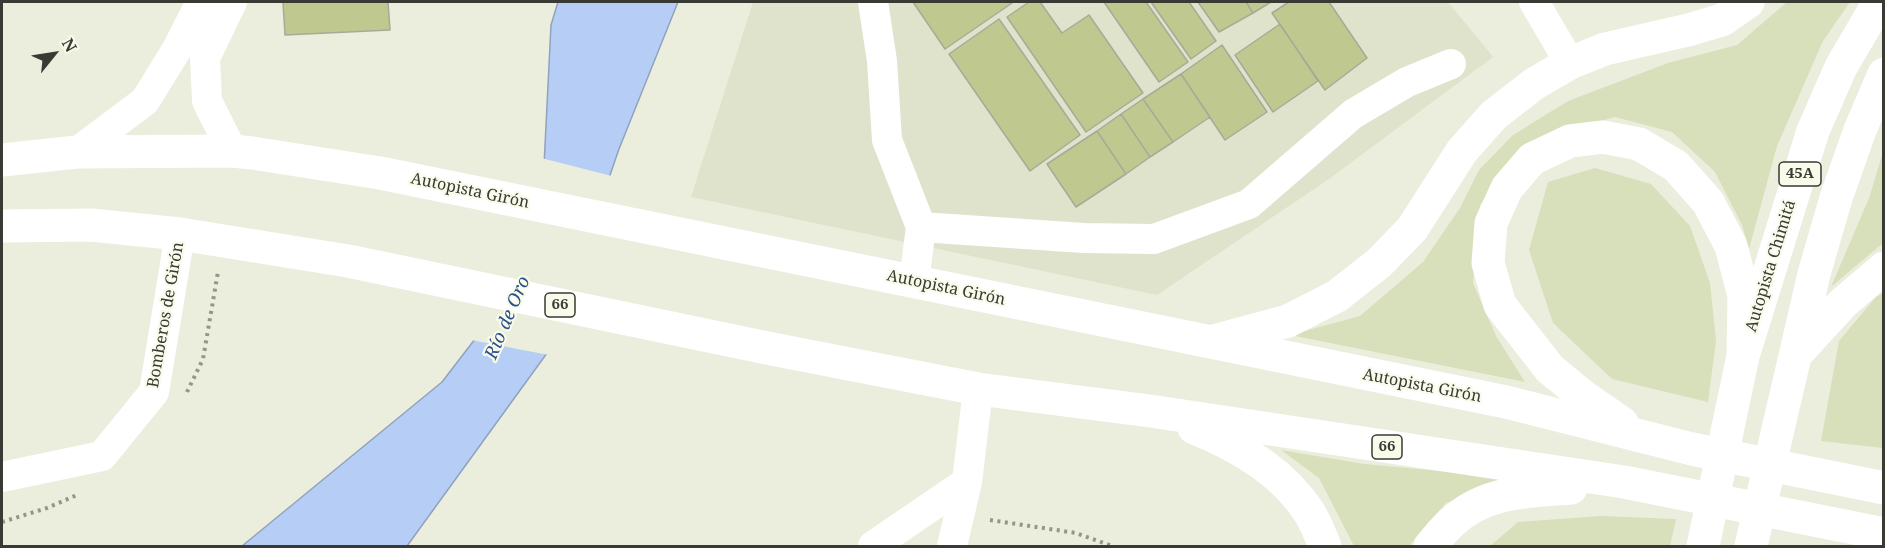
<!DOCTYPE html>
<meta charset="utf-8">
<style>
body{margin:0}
#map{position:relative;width:1885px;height:548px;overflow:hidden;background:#ebeedd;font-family:"Noto Serif",serif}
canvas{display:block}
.frame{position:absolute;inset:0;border:3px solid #383a33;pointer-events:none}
.north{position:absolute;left:24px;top:24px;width:60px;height:60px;-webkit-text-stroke:4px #f8fbea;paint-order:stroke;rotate:60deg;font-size:16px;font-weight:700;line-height:24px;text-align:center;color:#383a33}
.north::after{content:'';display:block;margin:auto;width:21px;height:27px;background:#383a33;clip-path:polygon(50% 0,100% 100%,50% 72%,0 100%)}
</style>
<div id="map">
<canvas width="1885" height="548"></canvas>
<div class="frame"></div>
<div class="north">N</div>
</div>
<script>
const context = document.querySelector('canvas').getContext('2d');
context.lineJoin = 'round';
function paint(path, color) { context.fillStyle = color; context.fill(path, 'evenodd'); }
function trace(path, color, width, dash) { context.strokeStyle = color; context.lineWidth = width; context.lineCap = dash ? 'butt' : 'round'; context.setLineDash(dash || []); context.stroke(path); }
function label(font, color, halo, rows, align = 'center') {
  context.font = font + ' "Noto Serif",serif'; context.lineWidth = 4.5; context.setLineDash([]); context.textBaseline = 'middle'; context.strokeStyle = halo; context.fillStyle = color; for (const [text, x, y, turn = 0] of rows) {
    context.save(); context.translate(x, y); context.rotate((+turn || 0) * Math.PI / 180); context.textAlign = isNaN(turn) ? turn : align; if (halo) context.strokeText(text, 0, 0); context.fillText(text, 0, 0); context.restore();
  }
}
const built = new Path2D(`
 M753,2h695l45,55 -164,122 -172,116 -466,-98z`);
const green = new Path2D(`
 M1787,2h63l-27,39 -46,105 -28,103 -7,-24 -27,-53 -43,-40 -57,-15 -69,20 -33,26 -33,42 -7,78 23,53 29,46 -235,-47 70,-19 63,-54 37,-54 19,-38 34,-35 55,-34 100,-38 69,-18z
 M1883,152v91l-52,44 38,-89z
 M1595,168l56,16 39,42 20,57 6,58 -8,61 -96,-23 -59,-56 -24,-73 19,-68z
 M1883,293v155l-62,-7 18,-100 37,-44z
 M1281,450l83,14 97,9 46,7 -61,23 -37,43h-55l-35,-68z
 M1601,516l75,3 -6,27h-180l28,-24z`);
const water = new Path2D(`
 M558,2h120l-59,147 -69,200 -143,197h-165l200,-164 53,-69 48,-127 8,-161z`);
const pier = new Path2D(`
 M541,158l71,18 -59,174 -4,5 -78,-15 21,-28 48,-126z`);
const building = new Path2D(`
 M283,2h105l2,28 -105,5z
 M913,2h99v1l-67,46z
 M1029,2h11l22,31 27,-18 54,78 -57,39 -79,-115z
 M1104,2h42l42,60 -29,20z
 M1151,2h38l27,39 -25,18z
 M1198,2h48l7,11 -34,19z
 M1246,2h25l-18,11z
 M1289,2h40l38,56 -42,32 -53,-77z
 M999,19l81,116 -50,36 -81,-117z
 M1280,24l38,57 -45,31 -38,-57z
 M1222,45l45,67 -42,28 -44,-66z
 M1181,74l29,43 -37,25 -30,-43z
 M1143,99l30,43 -23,15 -29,-43z
 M1121,114l29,43 -24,17 -29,-43z
 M1097,131l29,43 -50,33 -29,-43z`);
const path = new Path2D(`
 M187,392l16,-33 15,-87
 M990,520l86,13 36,13
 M2,522l45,-14 30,-13`);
const minor = new Path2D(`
 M873,2l9,59 5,79 34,87
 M1534,2l36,61
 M232,151l-25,-50 -2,-43 27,-56
 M77,152l68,-51 32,-52 24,-47
 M914,281l7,-54 163,11 70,1 95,-35 104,-90 54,-32 44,-18
 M2,477l100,-21 52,-64 26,-158
 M873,546l94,-64
 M952,546l15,-64 11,-93`);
const highway = new Path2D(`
 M2,160l75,-8 155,-1 20,2 128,20 1126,229 186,47 192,39
 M2,226l89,-1 89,9 168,27 424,88 206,40 172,22 474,71 260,52
 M1214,341l74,-20 49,-25 42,-33 33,-34 50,-78 32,-36 40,-31 36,-21 35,-14 83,-19 34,-10 26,-18
 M1797,353l46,-50 41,-35
 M1622,423l-39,-27 -33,-27 -50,-64 -12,-42 3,-40 16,-35 25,-29 38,-18 33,-4 36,7 37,22 32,36 23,44 13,50 -1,60
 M1194,428c43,17 89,44 115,84 7,11 11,23 16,34
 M1430,546c7,-8 14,-17 22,-24 33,-31 77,-31 119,-34
 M1703,546l40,-190 70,-225 28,-64 38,-65
 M1751,546l63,-272 22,-76 24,-68 24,-56`);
const shields = [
 [1800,174,42],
 [560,305,30],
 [1387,447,30]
];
const shieldNames = [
 ["45A",1800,174],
 ["66",560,305],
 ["66",1387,447]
];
const streetNames = [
 ["Autopista Girón",470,191,12],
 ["Autopista Chimitá",1771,266,-73],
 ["Autopista Girón",946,288,12],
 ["Bomberos de Girón",166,315,-80],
 ["Autopista Girón",1422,386,11]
];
const waterNames = [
 ["Río de Oro",508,318,-67]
];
paint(built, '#dfe3cb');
paint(green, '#d8dfbb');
paint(water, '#b6cef6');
trace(water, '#90a2bc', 1.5);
paint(pier, '#ebeedd');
paint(building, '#bfc98f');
trace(building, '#a7aa99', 1.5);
trace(path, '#93968a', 4, [3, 4.5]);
trace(minor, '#fff', 30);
trace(highway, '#fff', 33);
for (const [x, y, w] of shields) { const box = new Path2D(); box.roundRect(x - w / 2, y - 12, w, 24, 4.5); context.fillStyle = '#f8fbea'; context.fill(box); trace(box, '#383a33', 1.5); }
label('bold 15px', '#383a33', null, shieldNames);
label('16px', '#383a33', '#f8fbea', streetNames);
label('italic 18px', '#2c508c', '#f8fbea', waterNames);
</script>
